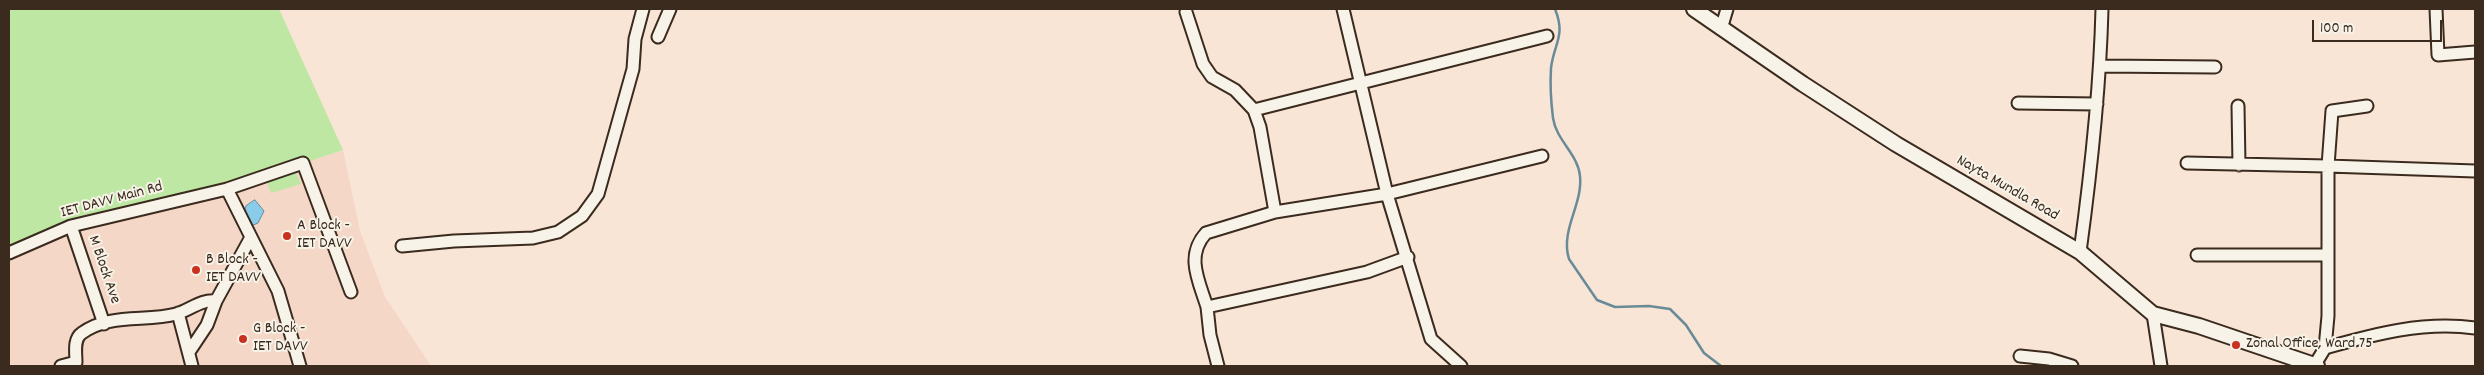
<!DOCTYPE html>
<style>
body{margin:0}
#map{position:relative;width:2484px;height:375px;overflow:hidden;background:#f8e5d6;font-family:Dekko,sans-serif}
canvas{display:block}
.frame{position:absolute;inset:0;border:10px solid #3b2a1e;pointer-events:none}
.scale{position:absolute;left:2312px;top:20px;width:130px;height:22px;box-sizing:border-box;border:2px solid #3b2a1e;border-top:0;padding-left:6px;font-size:15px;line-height:18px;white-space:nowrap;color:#3b2a1e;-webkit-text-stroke:4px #f7f3e8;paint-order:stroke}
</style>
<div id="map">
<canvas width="2484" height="375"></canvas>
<div class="frame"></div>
<div class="scale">100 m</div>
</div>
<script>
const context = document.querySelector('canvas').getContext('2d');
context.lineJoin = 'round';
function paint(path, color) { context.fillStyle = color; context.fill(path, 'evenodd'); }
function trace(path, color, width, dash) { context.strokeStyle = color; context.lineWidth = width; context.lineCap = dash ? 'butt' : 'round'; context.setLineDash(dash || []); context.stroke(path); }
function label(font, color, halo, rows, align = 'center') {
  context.font = font + ' Dekko,sans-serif'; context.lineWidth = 4; context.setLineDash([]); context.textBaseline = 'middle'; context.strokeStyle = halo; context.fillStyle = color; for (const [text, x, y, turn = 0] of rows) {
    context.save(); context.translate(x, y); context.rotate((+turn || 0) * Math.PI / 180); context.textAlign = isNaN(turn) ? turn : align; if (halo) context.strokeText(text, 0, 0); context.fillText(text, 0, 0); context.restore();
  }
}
const built = new Path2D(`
 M343,150l17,81 25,66 46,69h-422v-113l62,-27 156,-37z`);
const green = new Path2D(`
 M9,9h270l64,141 -116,39 -156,37 -62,27z
 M295,170l6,14 -30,9 -5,-13z`);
const water = new Path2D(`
 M255,200l9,11 -6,12 -7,3 -8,-11 3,-9z`);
const stream = new Path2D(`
 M1555,9c11,27 -1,34 -4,59 -1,16 0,34 2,50 3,22 25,36 27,58 3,29 -20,54 -11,83l28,41 18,7 34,-1 21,3 16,16 18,28 17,13`);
const minor = new Path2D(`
 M1343,9l44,185 44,145 30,27
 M2436,9l2,46 37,-3
 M1186,12l17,52 9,13 23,13 19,20
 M1721,29l6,-20
 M658,37l12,-28
 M2101,66l114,1
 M2018,103l79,1
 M2238,106l1,59
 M2367,106l-35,5 -4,55 147,5
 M1542,156l-155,38 -112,18 -15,-85 -6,-17 293,-74
 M2187,163l141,3v150l-3,32 -11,18
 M227,189l51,102 22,75
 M71,226l33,98
 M402,246l52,-5 79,-3 25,-6 24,-16 16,-22 35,-125 2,-30 8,-30
 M2080,252c11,-81 20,-162 22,-243
 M9,253l62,-27 156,-37 76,-26 48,129
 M2197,255h131
 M1207,307c-8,-26 -22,-51 -1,-74l69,-21
 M178,313l14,53
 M2153,314l8,52
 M2325,348c50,-14 98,-27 150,-20
 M189,352l18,-27 9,-24
 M2020,356l29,3 23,7
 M61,366l15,-4c0,-9 -3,-23 6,-29 27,-20 64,-11 94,-19 14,-4 25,-15 40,-13l34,-62
 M1218,366l-8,-31 -3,-28 160,-35 41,-15`);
const major = new Path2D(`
 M1694,9l109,75 93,60 184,108 73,62 46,12 118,40`);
const markers = [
 [287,236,5,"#c8321e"],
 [196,270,5,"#c8321e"],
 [243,339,5,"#c8321e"],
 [2236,345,5,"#c8321e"]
];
const streetNames = [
 ["Nayta Mundla Road",2007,189,30],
 ["IET DAVV Main Rd",112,201,-15],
 ["M Block Ave",103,270,71]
];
const poiNames = [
 ["A Block -",297,227],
 ["IET DAVV",297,245],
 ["B Block -",206,261],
 ["IET DAVV",206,279],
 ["G Block -",253,330],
 ["IET DAVV",253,348],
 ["Zonal Office, Ward 75",2246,345]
];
paint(built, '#f4d7c7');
paint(green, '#bde7a3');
paint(water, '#88cce9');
trace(water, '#698b98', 1);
trace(stream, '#698b98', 2.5);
trace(minor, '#3b2a1e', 15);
trace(major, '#3b2a1e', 18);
trace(minor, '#f7f3e8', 11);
trace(major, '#f7f3e8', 14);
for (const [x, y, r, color] of markers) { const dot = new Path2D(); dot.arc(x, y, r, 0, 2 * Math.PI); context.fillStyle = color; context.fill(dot); trace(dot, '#f7f3e8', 2); }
label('16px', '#3b2a1e', '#f7f3e8', streetNames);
label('16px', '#3b2a1e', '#f7f3e8', poiNames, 'left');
</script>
